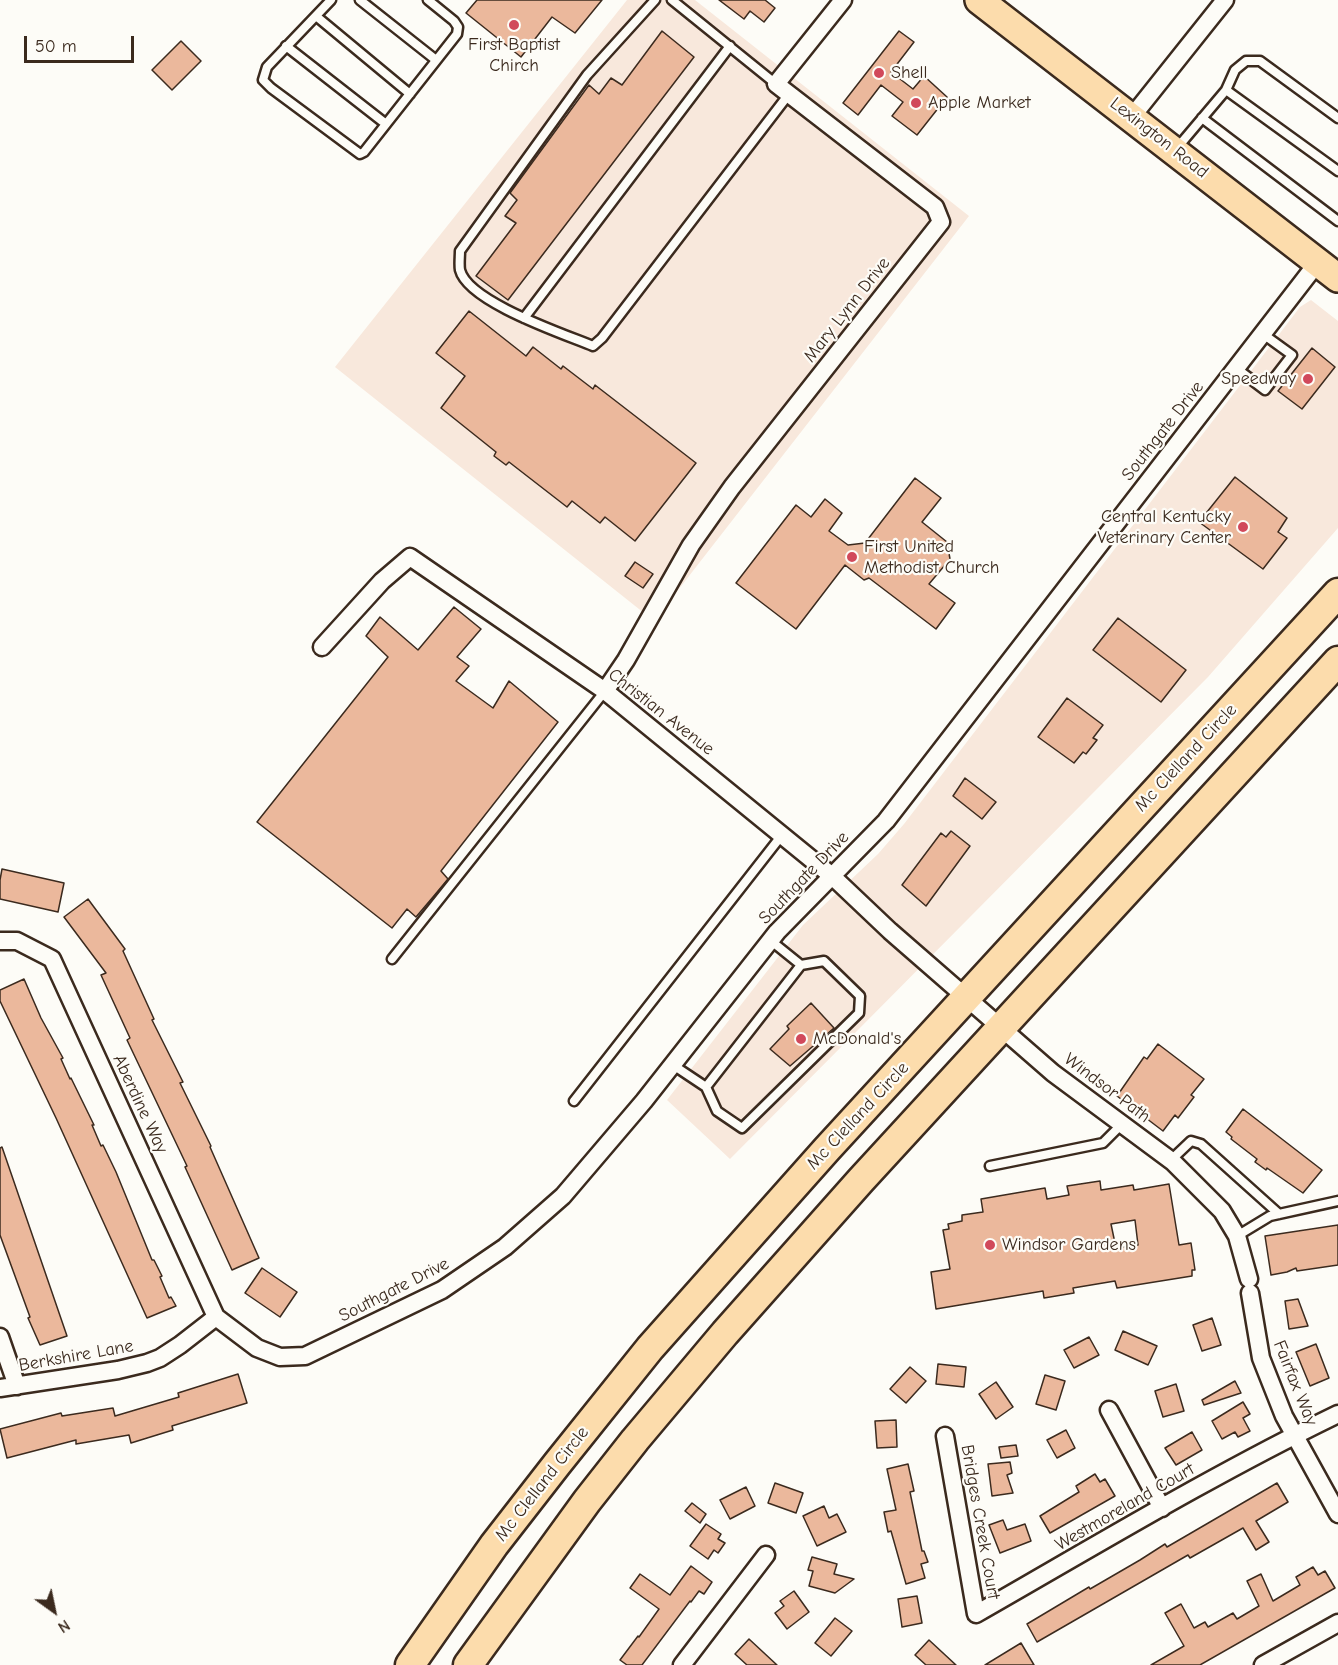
<!DOCTYPE html>
<style>
body{margin:0}
#map{position:relative;width:1338px;height:1665px;overflow:hidden;background:#fdfcf7;font-family:"Comic Neue",sans-serif}
canvas{display:block}
.north{position:absolute;left:24px;top:1581px;width:60px;height:60px;-webkit-text-stroke:4px #fdfcf7;paint-order:stroke;rotate:147deg;font-size:16px;font-weight:700;line-height:24px;text-align:center;color:#3b2a1e}
.north::after{content:'';display:block;margin:auto;width:21px;height:27px;background:#3b2a1e;clip-path:polygon(50% 0,100% 100%,50% 72%,0 100%)}
.scale{position:absolute;left:24px;top:36px;width:110px;height:27px;box-sizing:border-box;border:3px solid #3b2a1e;border-top:0;padding-left:8px;font-size:18px;line-height:21px;white-space:nowrap;color:#3b2a1e;-webkit-text-stroke:4px #fdfcf7;paint-order:stroke}
</style>
<div id="map">
<canvas width="1338" height="1665"></canvas>
<div class="north">N</div>
<div class="scale">50 m</div>
</div>
<script>
const context = document.querySelector('canvas').getContext('2d');
context.lineJoin = 'round';
function paint(path, color) { context.fillStyle = color; context.fill(path, 'evenodd'); }
function trace(path, color, width, dash) { context.strokeStyle = color; context.lineWidth = width; context.lineCap = dash ? 'butt' : 'round'; context.setLineDash(dash || []); context.stroke(path); }
function label(font, color, halo, rows, align = 'center') {
  context.font = font + ' "Comic Neue",sans-serif'; context.lineWidth = 4.5; context.setLineDash([]); context.textBaseline = 'middle'; context.strokeStyle = halo; context.fillStyle = color; for (const [text, x, y, turn = 0] of rows) {
    context.save(); context.translate(x, y); context.rotate((+turn || 0) * Math.PI / 180); context.textAlign = isNaN(turn) ? turn : align; if (halo) context.strokeText(text, 0, 0); context.fillText(text, 0, 0); context.restore();
  }
}
const built = new Path2D(`
 M627,0h68l274,216 -315,405 -319,-254z
 M1311,300l27,21v207l-130,149 -478,482 -63,-59 136,-175 75,-71 26,-30 396,-517z`);
const building = new Path2D(`
 M477,0h125l-27,33 -23,-16 -31,40 -55,-44z
 M719,0h46l10,8 -11,14 -14,-11 -6,8z
 M662,31l32,26 -186,243 -32,-24 40,-53 -11,-7 12,-16 -7,-7 79,-108 10,9 12,-16 11,7z
 M899,31l15,11 -23,30 22,17 11,-13 23,21 -30,38 -25,-19 11,-14 -22,-17 -23,30 -15,-12z
 M181,41l20,20 -29,29 -20,-20z
 M469,311l57,45 7,-9 28,22 2,-3 30,23 2,-4 101,78 -61,78 -30,-24 -5,6 -28,-22 -5,6 -58,-45 -3,3 -12,-9 2,-4 -55,-44 24,-32 -29,-23z
 M1312,348l23,19 -33,42 -24,-18z
 M1235,477l52,41 -9,14 9,6 -24,31 -64,-47z
 M915,478l26,20 -19,24 25,20 3,17 -21,25 26,19 -19,26 -67,-51 -5,2 -19,-15 -49,64 -60,-46 60,-78 15,12 14,-18 17,14 -13,18 19,14 17,-2z
 M635,562l18,12 -10,14 -18,-12z
 M454,607l27,22 -24,28 12,9 -13,15 37,27 16,-27 49,41 -117,149 7,8 -15,18 -17,20 -9,-8 -15,19 -135,-106 131,-165 -22,-21 14,-19 38,33z
 M1118,618l68,52 -25,32 -68,-52z
 M1067,698l36,27 -10,13 4,2 -11,14 -3,-2 -9,11 -36,-26z
 M965,778l31,24 -14,17 -29,-23z
 M951,831l19,15 -44,60 -24,-21 39,-52 5,4z
 M2,869l62,14 -6,29 -58,-13v-19z
 M88,899l37,50 -2,2 31,68 -2,1 31,62 -3,1 31,63 -1,1 49,111 -27,12 -47,-103 2,-1 -60,-126 3,-2 -29,-63 5,-2 -42,-56z
 M24,979l17,39 22,40 -2,1 9,20 1,-1 23,47h-2l9,21 2,-1 13,27 36,88h2l8,16 -2,1 9,21 2,-1 5,9 -29,12 -91,-200 -56,-117v-11z
 M811,1003l23,25 -44,38 -20,-17 19,-20 -2,-3z
 M1158,1044l46,35 -13,16 3,2 -16,21 -3,-3 -12,16 -46,-35 27,-39 3,2z
 M1243,1109l79,61 -19,23 -36,-25 -1,2 -11,-8 2,-3 -26,-20 1,-2 -6,-5z
 M2,1147l65,189 -27,9 -12,-27 2,-1 -30,-82v-87z
 M1100,1181l1,9 32,-5 1,5 35,-6 10,61 12,-2 4,27h-3v6l-75,12 -2,-7 -42,7 1,5 -30,5 -1,-7 -107,18 -5,-37 19,-3 -7,-39 6,-1 -1,-5 14,-3v-6l21,-3 -2,-13 64,-11 2,11 22,-4 -2,-9zM1135,1220l3,25 -22,3 -5,-24z
 M1338,1225v40l-41,6 -1,-3 -9,4 -16,3 -6,-39z
 M262,1268l35,24 -17,25 -35,-24z
 M1298,1299l10,27 -19,3 -4,-28z
 M1212,1318l9,27 -19,6 -9,-26z
 M1123,1331l34,15 -9,19 -33,-15z
 M1089,1337l10,18 -25,13 -10,-18z
 M1316,1344l13,34 -19,8 -14,-34z
 M938,1364l28,3 -2,20 -28,-3z
 M910,1367l16,14 -20,22 -16,-14z
 M238,1374l9,29 -75,23 1,4 -42,13 -2,-8 -53,9v-4l-69,18 -7,-29 61,-16 1,3 51,-8 2,8 64,-19 -1,-4z
 M1045,1375l20,6 -9,29 -20,-6z
 M1235,1381l6,12 -37,12 -2,-5z
 M996,1382l17,25 -17,12 -17,-25z
 M1176,1384l8,27 -21,6 -8,-26z
 M1243,1402l7,12 -7,4 7,13 -12,6 -3,-5 -13,7 -10,-18z
 M896,1420l1,27 -20,1 -2,-27z
 M1066,1430l9,18 -18,10 -10,-18z
 M1192,1432l10,18 -26,15 -11,-17z
 M1016,1445l2,11 -17,2 -2,-11z
 M1010,1462l2,11 -5,2 6,18 -21,3 -4,-32z
 M908,1464l6,27 -4,1 12,59h2l4,11 -7,2 4,14 -19,6 -15,-53 -3,1 -4,-20 12,-2 -9,-41z
 M1095,1474l5,8 5,-3 10,17 -65,37 -10,-17 39,-24 -3,-6z
 M775,1483l28,10 -7,20 -28,-10z
 M1277,1483l11,19 -32,19 13,21 -13,8 -13,-22 -53,30 -2,-3 -151,87 -10,-18 62,-37 1,2 50,-29 25,-16 2,3z
 M746,1487l9,19 -25,13 -10,-19z
 M692,1503l14,11 -6,9 -15,-12z
 M824,1506l5,12 8,-4 9,18 -29,14 -14,-30z
 M1003,1520l4,10 18,-6 6,17 -31,12 -11,-28z
 M706,1524l15,10 -3,5 7,4 -7,10 -4,-3 -6,9 -18,-13z
 M812,1557l25,7 -3,10 20,5 -19,14 -26,-7 4,-15 -5,-1z
 M691,1566l21,16 -8,12 -5,-3 -8,11 -1,-1 -48,64h-15l-7,-5 18,-24 1,1 20,-28 -29,-21 10,-14 30,21z
 M1313,1567l5,8 7,-4 10,17 -135,77h-49l33,-19 -19,-33 16,-9 13,24 11,-6 3,5 25,-14 4,6 22,-13 -12,-25 14,-7 12,27 27,-16 -4,-8z
 M794,1591l15,21 -22,17 -12,-16 9,-7 -4,-5z
 M917,1596l5,27 -20,4 -4,-28z
 M835,1618l17,13 -21,25 -16,-13z
 M749,1639l28,26h-30l-12,-11z
 M929,1640l27,25h-30l-11,-10z
 M1021,1643l13,22h-49z`);
const service = new Path2D(`
 M331,0l-64,67 -4,13 8,8 89,66 4,-2 93,-118 1,-7 -4,-6 -26,-21
 M360,0l76,60
 M655,0l-68,75 -127,176c0,6 -1,13 0,19 8,32 104,64 133,76l9,-8 187,-244
 M672,0l104,84
 M316,16l94,78
 M286,46l100,78
 M1226,90l112,81
 M1202,118l136,103
 M1177,148l49,-58 9,-20 11,-9h14l78,57
 M524,318l206,-272
 M1236,368l29,22 27,-35 -29,-21
 M392,959l213,-268
 M673,1065l33,22 11,24 25,17 117,-115 1,-17 -36,-35 -23,4 -31,-25
 M706,1087l95,-122
 M574,1101l208,-266
 M1171,1160l20,-19 10,3 78,70
 M990,1166l113,-23 19,-19
 M1237,1236l33,-20 68,-15`);
const minor = new Path2D(`
 M1131,118l94,-118
 M322,647l60,-66 28,-24 195,134 227,185 58,55 163,142 120,89 49,49 15,25 12,43
 M605,691l21,-31 65,-115 41,-58 209,-265 -6,-15 -159,-123 67,-84
 M0,941h17l35,18 164,358 41,31 23,9 25,-1 137,-66 63,-43 58,-51 81,-95 133,-169 109,-111 432,-559
 M1250,1293l11,65 23,58 54,98
 M0,1337l17,49
 M0,1388l118,-18 29,-7 13,-5 20,-13 36,-28
 M1109,1410l53,98
 M945,1436l31,178c119,-68 238,-140 362,-200
 M682,1665l84,-110
 M1263,1665l75,-42`);
const primary = new Path2D(`
 M979,0l359,278`);
const trunk = new Path2D(`
 M410,1665l84,-120 63,-81 93,-116 177,-199 511,-556
 M468,1665l119,-164 48,-61 90,-107 136,-153 477,-519`);
const markers = [
 [514,25,6,"#d1495b"],
 [879,73,6,"#d1495b"],
 [916,103,6,"#d1495b"],
 [1308,379,6,"#d1495b"],
 [1243,527,6,"#d1495b"],
 [852,557,6,"#d1495b"],
 [801,1039,6,"#d1495b"],
 [990,1245,6,"#d1495b"]
];
const poiNames = [
 ["First Baptist",514,45,"center"],
 ["Chirch",514,66,"center"],
 ["Shell",891,73],
 ["Apple Market",928,103],
 ["Speedway",1296,379,"right"],
 ["Central Kentucky",1231,517,"right"],
 ["Veterinary Center",1231,538,"right"],
 ["First United",864,547],
 ["Methodist Church",864,568],
 ["McDonald's",813,1039],
 ["Windsor Gardens",1002,1245]
];
const streetNames = [
 ["Lexington Road",1159,138,38],
 ["Mary Lynn Drive",847,310,-52],
 ["Southgate Drive",1163,431,-52],
 ["Christian Avenue",661,712,38],
 ["Mc Clelland Circle",1186,758,-47],
 ["Southgate Drive",804,878,-46],
 ["Windsor Path",1107,1088,37],
 ["Aberdine Way",140,1104,65],
 ["Mc Clelland Circle",858,1116,-47],
 ["Southgate Drive",394,1290,-27],
 ["Berkshire Lane",76,1356,-10],
 ["Fairfax Way",1295,1383,68],
 ["Mc Clelland Circle",542,1484,-52],
 ["Westmoreland Court",1125,1507,-30],
 ["Bridges Creek Court",980,1522,80]
];
paint(built, '#f8e8dc');
paint(building, '#ebb89c');
trace(building, '#3b2a1e', 1.5);
trace(service, '#3b2a1e', 13);
trace(minor, '#3b2a1e', 21);
trace(primary, '#3b2a1e', 32);
trace(trunk, '#3b2a1e', 33);
trace(service, '#fdfcf7', 8);
trace(minor, '#fdfcf7', 16);
trace(primary, '#fcdcac', 27);
trace(trunk, '#fcdcac', 28);
for (const [x, y, r, color] of markers) { const dot = new Path2D(); dot.arc(x, y, r, 0, 2 * Math.PI); context.fillStyle = color; context.fill(dot); trace(dot, '#fdfcf7', 2); }
label('18px', '#3b2a1e', '#fdfcf7', poiNames, 'left');
label('18px', '#3b2a1e', '#fdfcf7', streetNames);
</script>
